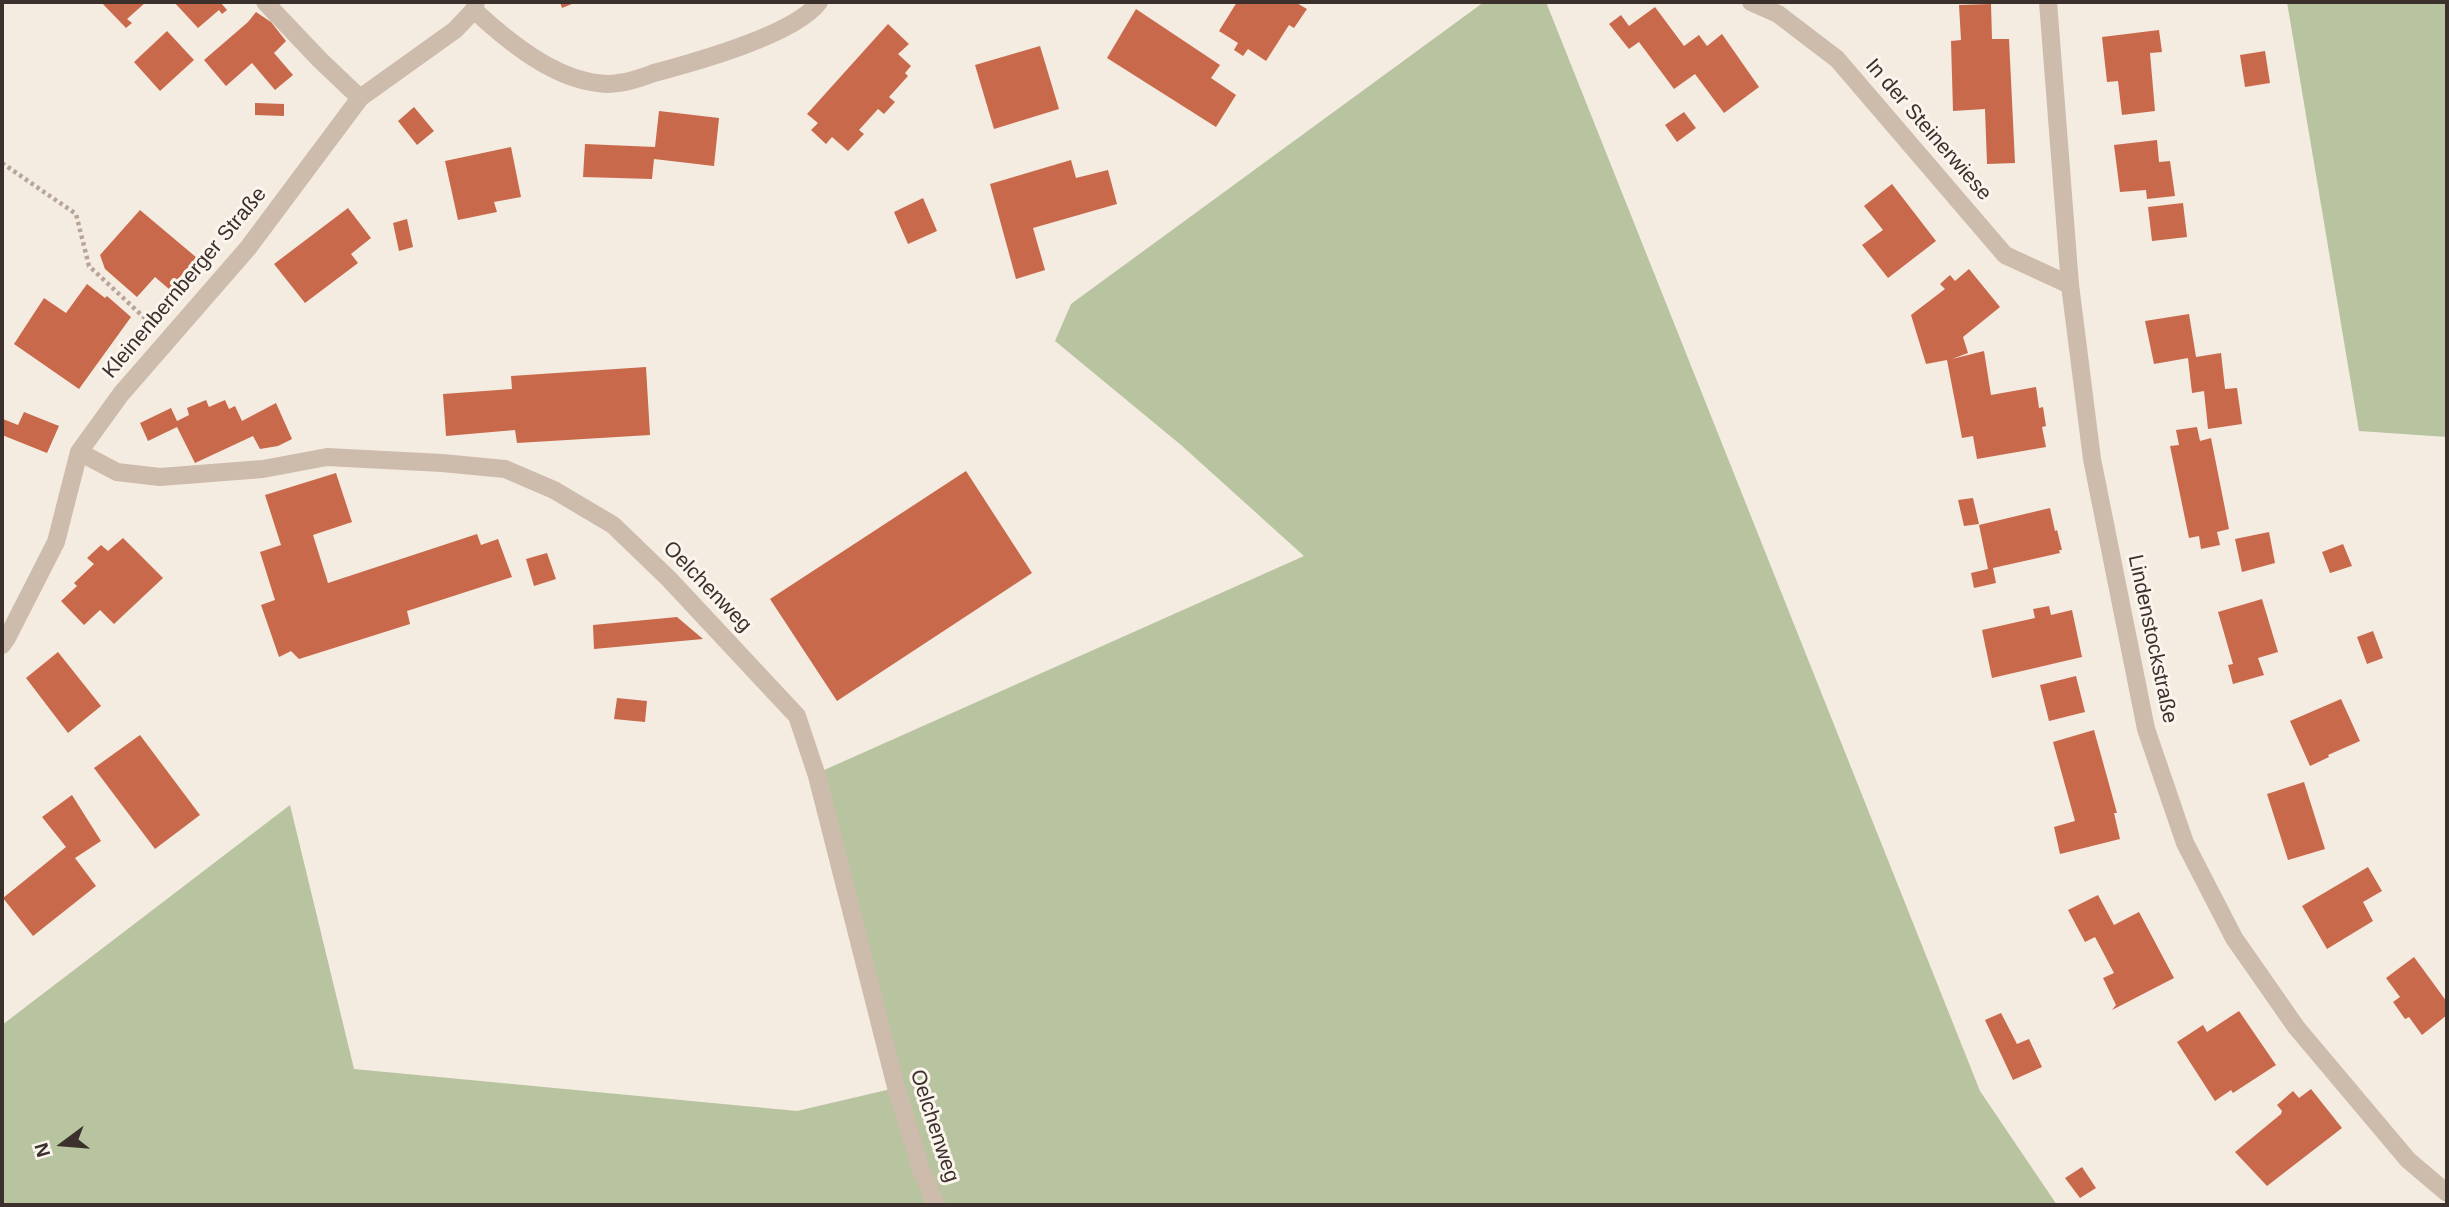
<!DOCTYPE html>
<meta charset="utf-8">
<style>
body{margin:0}
#map{position:relative;width:2449px;height:1207px;overflow:hidden;background:#f4ebe1;font-family:Arial,sans-serif}
canvas{display:block}
.frame{position:absolute;inset:0;border:4px solid #3b302b;pointer-events:none}
.north{position:absolute;left:28px;top:1109px;width:70px;height:70px;-webkit-text-stroke:5px #fbf5ee;paint-order:stroke;rotate:254deg;font-size:19px;font-weight:700;line-height:28px;text-align:center;color:#3b302b}
.north::after{content:'';display:block;margin:auto;width:24px;height:32px;background:#3b302b;clip-path:polygon(50% 0,100% 100%,50% 72%,0 100%)}
</style>
<div id="map">
<canvas width="2449" height="1207"></canvas>
<div class="frame"></div>
<div class="north">N</div>
</div>
<script>
const context = document.querySelector('canvas').getContext('2d');
context.lineJoin = 'round';
function paint(path, color) { context.fillStyle = color; context.fill(path, 'evenodd'); }
function trace(path, color, width, dash) { context.strokeStyle = color; context.lineWidth = width; context.lineCap = dash ? 'butt' : 'round'; context.setLineDash(dash || []); context.stroke(path); }
function label(font, color, halo, rows, align = 'center') {
  context.font = font + ' Arial,sans-serif'; context.lineWidth = 6; context.setLineDash([]); context.textBaseline = 'middle'; context.strokeStyle = halo; context.fillStyle = color; for (const [text, x, y, turn = 0] of rows) {
    context.save(); context.translate(x, y); context.rotate((+turn || 0) * Math.PI / 180); context.textAlign = isNaN(turn) ? turn : align; if (halo) context.strokeText(text, 0, 0); context.fillText(text, 0, 0); context.restore();
  }
}
const green = new Path2D(`
 M1484,2h62l434,1089 77,114h-1117l-14,-37 -104,-397 482,-215 -123,-111 -126,-104 16,-37z
 M2287,2h160v435l-88,-6z
 M290,805l64,264 443,42 94,-22 40,116h-929v-180z`);
const building = new Path2D(`
 M101,2h45l-19,17 5,4 -6,5z
 M174,2h46l7,8 -5,4 -3,-4 -21,18z
 M560,2h17l-15,6z
 M1237,2h58l12,7 -13,19 -5,-3 -23,36 -18,-12 -5,7 -9,-6 4,-7 -19,-12z
 M1991,4l1,35h17l6,124 -28,1 -2,-55 -32,2 -2,-70 10,-1 -2,-35z
 M1655,7l29,39 15,-11 8,11 15,-12 37,53 -35,26 -29,-39 -21,15 -35,-47 -10,7 -20,-25 12,-9 8,11z
 M1136,9l84,56 -9,13 25,17 -20,32 -109,-69z
 M256,12l15,10 15,19 -12,12 19,22 -18,15 -23,-27 -26,23 -22,-26 44,-38z
 M888,24l21,20 -11,10 13,12 -6,7 3,3 -19,21 6,5 -11,12 -6,-5 -19,21 5,4 -16,17 -16,-14 -6,7 -15,-14 7,-7 -11,-9z
 M2159,30l3,22 -12,1 5,58 -33,4 -4,-34 -11,1 -5,-45z
 M167,31l27,29 -34,31 -26,-29z
 M1040,46l19,63 -65,20 -19,-64z
 M2265,51l5,32 -25,4 -5,-32z
 M255,103l29,1v12l-29,-1z
 M414,107l20,24 -17,14 -19,-24z
 M659,111l60,7 -5,48 -60,-7 -2,20 -69,-2 2,-33 70,3z
 M1684,112l12,16 -19,14 -12,-17z
 M2157,140l2,22 11,-1 5,35 -28,3 -1,-9 -26,2 -6,-47z
 M511,147l10,50 -27,5 3,10 -39,8 -13,-59z
 M1071,160l5,18 32,-8 9,34 -84,24 12,42 -29,9 -26,-95z
 M1892,184l44,57 -48,37 -26,-33 21,-15 -19,-24z
 M923,198l14,33 -29,13 -14,-32z
 M2183,203l4,34 -35,4 -4,-34z
 M348,208l23,30 -20,16 7,9 -53,40 -31,-39z
 M140,210l57,48 -28,31 -14,-12 -18,20 -32,-28 -5,-14z
 M407,219l6,28 -14,4 -6,-28z
 M1969,269l31,38 -37,30 5,16 -16,6 32,-8 7,44 45,-8 3,21 4,-1 3,19 -4,1 4,20 -69,12 -4,-23 -11,2 -15,-78 -21,4 -15,-49 34,-26 -5,-5 10,-9 5,6z
 M87,284l18,14 2,-2 24,21 -52,72 -65,-45 30,-46 22,15z
 M2189,314l7,43 25,-4 4,36 12,-1 5,36 -34,5 -4,-38 -12,2 -4,-35 -34,6 -9,-43z
 M646,367l4,68 -133,8 -2,-13 -69,6 -3,-42 69,-5 -1,-13z
 M206,400l3,7 16,-7 4,9 6,-3 7,15 34,-18 16,36 -14,7 -18,3 -7,-13 -58,27 -18,-36 -29,14 -8,-18 31,-15 6,13 12,-6 -2,-7z
 M24,412l35,14 -12,27 -45,-18 1,-16 15,6z
 M2197,427l3,14 11,-3 18,91 -12,3 3,13 -19,4 -2,-13 -10,2 -19,-92 9,-1 -3,-15z
 M966,471l66,102 -195,128 -67,-102z
 M336,473l16,49 -39,13 15,48 149,-49 4,11 17,-6 14,38 -105,34 3,13 -111,35 -8,-8 -12,6 -18,-52 14,-5 -15,-48 21,-7 -16,-50z
 M1973,498l6,26 -15,2 -6,-26z
 M2050,508l5,23 2,-1 5,20h-3l1,3 -67,15 3,15 -22,5 -3,-15 17,-4 -9,-44z
 M2269,532l6,31 -33,9 -7,-33z
 M123,538l40,40 -49,46 -14,-14 -16,15 -23,-24 16,-15 -3,-3 20,-19 -7,-6 14,-13 7,6z
 M2343,544l9,22 -22,7 -8,-21z
 M547,553l9,26 -22,7 -8,-27z
 M2262,599l16,53 -20,6 6,17 -31,9 -5,-19 5,-1 -15,-52z
 M2049,606l2,9 21,-5 10,47 -90,21 -10,-48 53,-12 -2,-9z
 M677,617l26,22 -109,10 -1,-24z
 M2373,631l10,27 -16,6 -10,-27z
 M58,652l43,54 -33,27 -42,-55z
 M2076,676l9,36 -36,9 -9,-36z
 M617,698l30,3 -2,21 -31,-3z
 M2341,699l19,42 -32,14 1,2 -19,9 -20,-45z
 M2094,730l23,83h-3l6,26 -60,15 -6,-27 21,-6 -22,-79z
 M140,735l60,80 -45,34 -61,-81z
 M2304,782l21,67 -37,11 -21,-66z
 M72,795l29,46 -26,17 21,28 -63,50 -30,-38 63,-51 -24,-30z
 M2368,867l14,24 -19,11 10,19 -46,28 -25,-43z
 M2098,895l16,30 25,-13 35,66 -62,32 4,-5 -13,-27 11,-5 -19,-36 -10,5 -17,-32z
 M2414,957l33,45v13l-25,20 -13,-18 -4,2 -12,-17 7,-5 -14,-19z
 M2239,1011l37,54 -43,28 -2,-3 -16,11 -38,-59 26,-17 4,7z
 M2001,1013l16,31 12,-5 13,28 -29,13 -28,-60z
 M2311,1089l31,39 -75,58 -32,-34 46,-38 1,-3 -5,-6 16,-14 6,7z
 M2082,1167l14,21 -16,10 -15,-20z`);
const path = new Path2D(`
 M2,163l74,51 13,52 61,57`);
const service = new Path2D(`
 M265,2l55,58 40,38`);
const minor = new Path2D(`
 M1751,2l27,12 59,45 168,196 65,30
 M474,10c30,28 71,62 112,71 9,2 23,4 32,2 12,-1 25,-6 36,-10 41,-11 141,-38 165,-71
 M79,452l38,20 43,5 103,-8 64,-12 115,6 63,6 49,21 59,35 56,54 128,137 20,60 79,311 25,82 15,36
 M2,645l5,-7 49,-96 23,-90 42,-58 127,-146 112,-150 95,-68 19,-20 2,-8`);
const tertiary = new Path2D(`
 M2048,2l22,283 22,174 54,270 39,114 49,95 62,89 112,133 39,33`);
const streetNames = [
 ["In der Steinerwiese",1928,130,49],
 ["Kleinenbernberger Straße",185,283,-50],
 ["Oelchenweg",707,587,46],
 ["Lindenstockstraße",2152,639,78],
 ["Oelchenweg",934,1126,72]
];
paint(green, '#b8c4a0');
paint(building, '#c8694b');
trace(path, '#b9a596', 4.5, [3.5, 3.5]);
trace(service, '#cdbbac', 18);
trace(minor, '#cdbbac', 18);
trace(tertiary, '#cdbbac', 18);
label('21px', '#3b302b', '#fbf5ee', streetNames);
</script>
